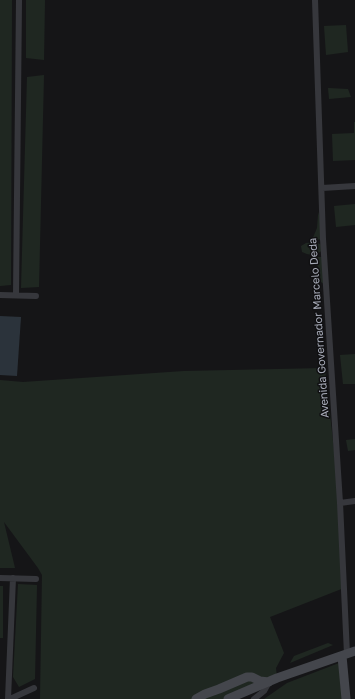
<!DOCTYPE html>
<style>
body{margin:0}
canvas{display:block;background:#151517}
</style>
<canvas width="355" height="699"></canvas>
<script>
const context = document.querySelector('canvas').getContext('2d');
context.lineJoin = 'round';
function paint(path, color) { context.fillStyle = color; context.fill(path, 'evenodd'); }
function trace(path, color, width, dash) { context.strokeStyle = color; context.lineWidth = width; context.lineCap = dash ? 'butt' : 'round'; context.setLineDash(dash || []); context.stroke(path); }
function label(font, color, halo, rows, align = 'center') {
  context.font = font + ' "Golos Text",sans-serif'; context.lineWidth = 3; context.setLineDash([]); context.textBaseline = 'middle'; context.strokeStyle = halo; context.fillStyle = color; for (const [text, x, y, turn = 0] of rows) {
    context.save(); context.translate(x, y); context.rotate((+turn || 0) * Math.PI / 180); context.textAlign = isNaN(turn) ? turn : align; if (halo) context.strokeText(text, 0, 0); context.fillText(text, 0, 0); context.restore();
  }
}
const green = new Path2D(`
 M0,0h12l-1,285 -11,1z
 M26,0h19l-1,60 -18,-2z
 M346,25l2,27 -22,3 -2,-29z
 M44,75l-5,212 -18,1 6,-211z
 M328,88l20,1 3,8 -22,2z
 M354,122h1v38l-22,1 -1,-27 22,-1z
 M355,204v21l-19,2 -2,-21z
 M319,212l4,27 -11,1 5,-12 1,-13z
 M314,242l6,2 4,4c-6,8 -14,8 -22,4l-1,-6 5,-3z
 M313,257h11l1,28 -4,-3 -2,-13z
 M355,354v30h-12l-3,-29z
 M325,368l16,146 3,74 -74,29 14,36 -8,15 1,10 -48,21h-189l2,-124 -4,-7 -34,-46 11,46h-15v-188l23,2 161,-11z
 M355,439v11l-7,1 -2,-11z
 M18,584l19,1 -2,94 -16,8 -6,-10z
 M0,586h3v52h-3z
 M328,643l5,2 -43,18 4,-7z
 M339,663l3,36h-78l23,-16z`);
const water = new Path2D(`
 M0,316l21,1 -4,59 -17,-1z`);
const street = new Path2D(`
 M315,0l8,239 17,264 7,151
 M322,188l33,-2
 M0,295l36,1
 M16,295l3,-295
 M340,503l15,-2
 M0,578l36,1
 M8,699l5,-121
 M10,699l24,-11
 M254,699l10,-8 5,-9`);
const secondary = new Path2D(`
 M342,656l4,43
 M196,699l9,-5 14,-5 28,-12h5l8,4 9,1
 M228,699l49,-21 78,-27`);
const streetNames = [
 ["Avenida Governador Marcelo Deda",319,328,-94]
];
paint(green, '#1f2721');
paint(water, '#2b333b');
trace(street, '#36373c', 6);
trace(secondary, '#44464c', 9);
label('11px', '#a7abb8', '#101012', streetNames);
</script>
